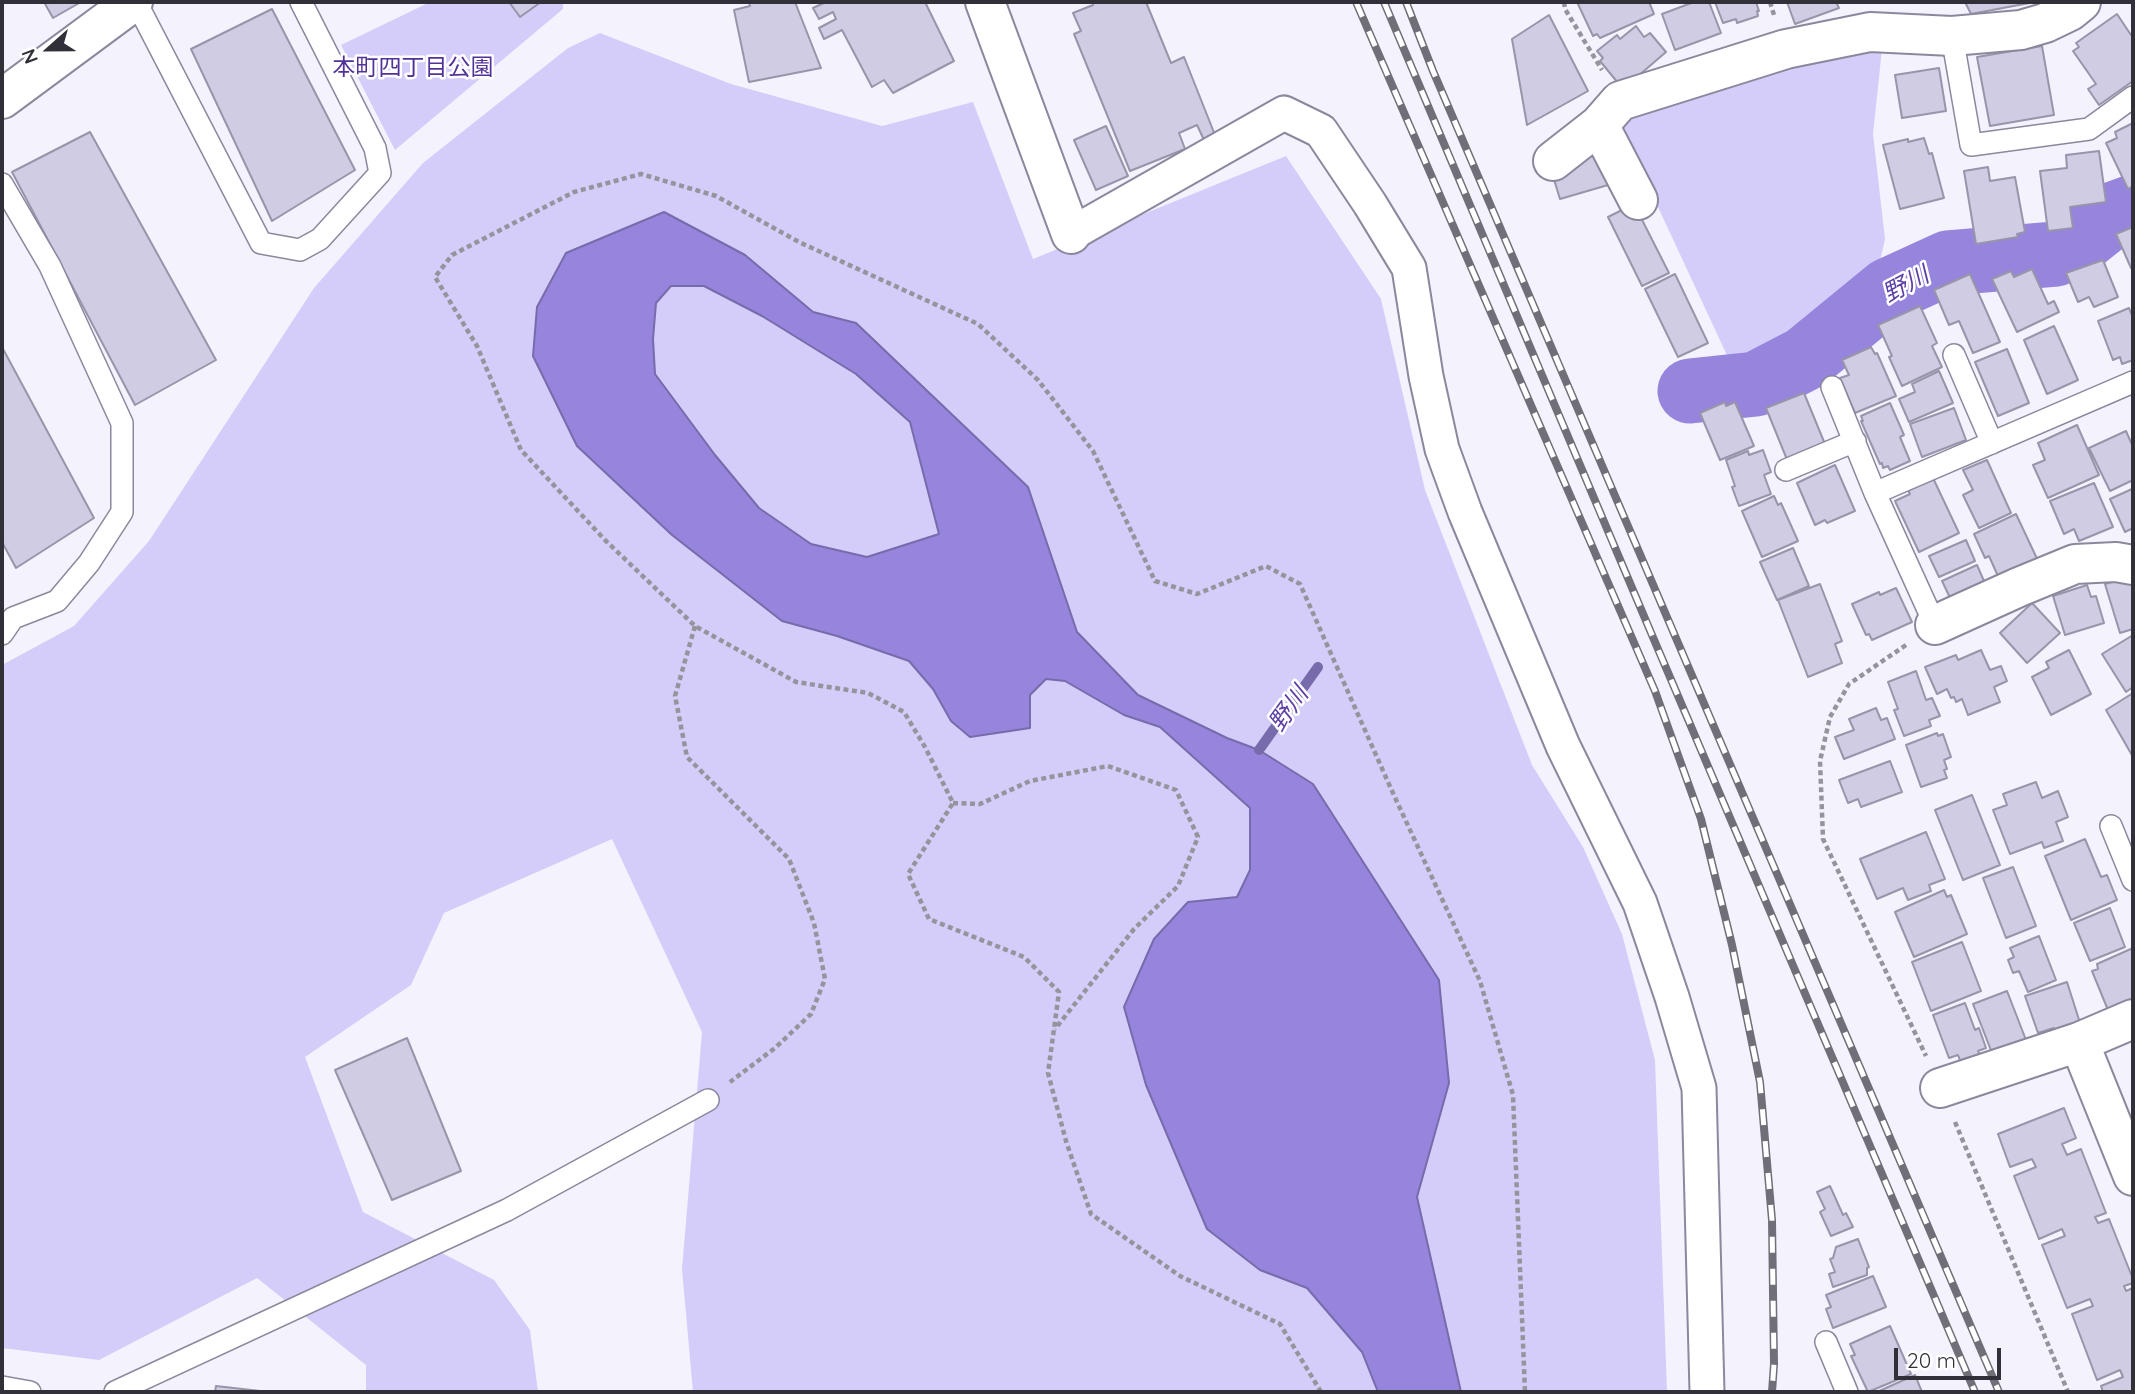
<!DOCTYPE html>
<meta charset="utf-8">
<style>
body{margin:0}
#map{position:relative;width:2135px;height:1394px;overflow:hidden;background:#f4f2fc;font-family:Quicksand,sans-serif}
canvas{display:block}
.frame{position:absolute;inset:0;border:4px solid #313038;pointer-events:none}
.north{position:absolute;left:14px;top:14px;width:70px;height:70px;-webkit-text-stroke:5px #fff;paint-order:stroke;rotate:249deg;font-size:19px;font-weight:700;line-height:28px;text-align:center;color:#313038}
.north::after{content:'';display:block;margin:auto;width:24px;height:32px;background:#313038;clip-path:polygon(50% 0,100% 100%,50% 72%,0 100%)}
.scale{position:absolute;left:1894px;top:1348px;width:107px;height:32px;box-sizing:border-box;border:4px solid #313038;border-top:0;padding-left:9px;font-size:21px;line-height:24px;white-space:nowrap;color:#313038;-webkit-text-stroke:5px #fff;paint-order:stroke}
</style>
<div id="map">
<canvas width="2135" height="1394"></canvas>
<div class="frame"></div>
<div class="north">N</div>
<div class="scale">20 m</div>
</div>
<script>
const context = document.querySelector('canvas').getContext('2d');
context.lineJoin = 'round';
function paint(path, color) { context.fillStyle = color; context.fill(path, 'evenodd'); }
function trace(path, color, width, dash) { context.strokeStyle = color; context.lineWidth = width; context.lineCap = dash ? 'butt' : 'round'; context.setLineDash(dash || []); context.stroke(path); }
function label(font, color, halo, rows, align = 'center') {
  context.font = font + ' Quicksand,"Noto Sans JP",sans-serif'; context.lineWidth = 5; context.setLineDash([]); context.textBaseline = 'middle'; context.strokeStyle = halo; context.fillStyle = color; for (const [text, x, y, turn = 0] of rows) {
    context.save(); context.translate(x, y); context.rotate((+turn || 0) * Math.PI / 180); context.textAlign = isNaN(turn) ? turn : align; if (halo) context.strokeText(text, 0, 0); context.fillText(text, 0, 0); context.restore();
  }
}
const green = new Path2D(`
 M426,2h137v7l-168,141 -54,-105 85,-41z
 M600,33l131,51 151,42 91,-24 60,157 253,-103 95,143 44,191 107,275 51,82 39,87 33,126 12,332h-206l-44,-195 32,-114 -89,-224 -47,-74 -54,-35 -32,-12 -89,-43 -61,-63 -49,-145 -172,-164 -43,-11 -68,-57 -81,-43 -87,234 95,89 110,86 55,15 72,25 24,28 18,32 79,-26 16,-16 19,2 59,34 36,12 90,82v62l-13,26 -49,5 72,368 47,18 55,64 16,40h-685l-11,-123 20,-237 -90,-193 -168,74 -33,72 -106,72 58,155 131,68 36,50 8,62h-172v-27l-109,-87 -158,82 -97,-12v-683l72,-39 75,-85 165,-253 109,-125 145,-115z
 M1882,49l-9,85 12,105 -9,40 -104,85 -40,2 -109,-234 4,-24 164,-48z
 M671,286h33l58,30 94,58 54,48 29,112 -72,23 -56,-13 -52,-37 -44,-52 -60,-81 -2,-35 3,-37z`);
const water = new Path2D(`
 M664,212l81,43 68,57 43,11 172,164 49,145 61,63 89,43 32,12 54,34 126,196 10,103 -32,114 44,195h-83l-16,-40 -55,-64 -47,-18 -53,-41 -61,-144 -22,-78 30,-68 34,-37 49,-5 13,-27v-62l-90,-81 -36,-12 -59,-34 -19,-2 -16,16v33l-60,9 -19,-16 -18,-32 -24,-28 -72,-25 -55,-15 -110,-86 -95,-89 -44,-90 4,-49 29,-54zM671,286h33l58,30 94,58 54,48 29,112 -72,23 -56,-13 -52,-36 -44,-53 -60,-81 -2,-35 3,-36z`);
const stream = new Path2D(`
 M1259,750l59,-83`);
const river = new Path2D(`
 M1690,391l66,-7 50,-26 83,-68 59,-27 108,-9 24,-13 34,-27 19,-7`);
const building = new Path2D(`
 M44,2h37l-28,16z
 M509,2h32l-21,15z
 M749,2h46l26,66 -72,14 -15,-72 16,-4z
 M826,2h99l29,59 -61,32 -9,-13 -12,7 -30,-57 -18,9 -5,-11 17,-9 -3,-7 -14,7 -6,-11z
 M1092,2h54l25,61 13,-6 31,78 -11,5 -7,-15 -18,8 6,16 -55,22 -56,-137 7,-3 -8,-18 20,-8z
 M1577,2h72l5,12 -54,24 -3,-4 -4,2z
 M1694,2h15l12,31 -46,17 -13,-36z
 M1715,2h41l3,9h-2l1,5 -21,7 -1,-4 -13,4z
 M1787,2h49l3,6 -44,16z
 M1965,2h70l-64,12z
 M272,9l83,161 -83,51 -81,-172z
 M2117,14l16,24v43l-34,24 -11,-16 8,-5 -23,-33 6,-4 -3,-4z
 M1549,15l39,76 -61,34 -15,-86z
 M1636,26l8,11 6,-4 16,19 -43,37 -23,-28 3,-3 -6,-7 20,-16 3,4z
 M2042,46l12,69 -64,11 -13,-69z
 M1939,68l7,43 -44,7 -7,-43z
 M2133,123v63l-5,3 -22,-46 11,-5 -2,-6z
 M1106,126l22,50 -32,14 -22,-50z
 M90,132l126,228 -81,45 -123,-233z
 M1924,138l5,16 3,-1 12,45 -44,11 -17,-64 25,-6v3z
 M1597,147l11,38 -48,14 -9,-29z
 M2099,151l7,51 -36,5 3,21 -25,3 -8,-60 27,-3 -1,-13z
 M1988,167l2,14 25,-4 10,55 -8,2 1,3 -42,7 -12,-73z
 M1634,204l35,69 -27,13 -34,-69z
 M2133,227v40l-2,1 -15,-34z
 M2103,260l15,37 -24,10 -5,-10 -11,5 -12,-29z
 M2032,269l16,35 6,-3 5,11 -42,20 -25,-53 19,-8 3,6z
 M1675,274l33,69 -30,14 -33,-68z
 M1970,274l30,68 -27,11 -14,-32 -10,4 -15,-35z
 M1920,306l17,37 -5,3 10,21 -40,19 -13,-29 3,-1 -14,-31z
 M2129,308l4,10v42l-11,4 -2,-7 -7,3 -15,-39z
 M2054,326l24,54 -31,14 -23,-54z
 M2,347l92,171 -78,50 -14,-26z
 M1871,347l4,7 2,-1 19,43 -41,17 -15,-35 9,-3 -7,-15z
 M2007,349l22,54 -31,13 -23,-54z
 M1939,371l14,32 -44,19 -10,-23 16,-7 -3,-8z
 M1804,393l23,56 -39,13 -22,-54z
 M1725,402l1,4 9,-4 19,44 -34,14 -20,-47z
 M1890,403l14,32 -4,2 10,24 -20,9 -2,-4 -5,2 -1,-5 -2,1 -19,-43h2l-2,-5z
 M1954,408l12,32 -44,17 -12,-33z
 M2077,425l22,50 -51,23 -15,-33 12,-5 -7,-17z
 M2126,431l7,16v33l-23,11 -21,-43z
 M1763,450l8,22 -7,3 7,19 -32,12 -7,-19 3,-1 -9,-26 22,-9 1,4z
 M1987,460l24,53 -32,15 -16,-33 10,-5 -10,-20z
 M1835,465l20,46 -28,12 -2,-3 -10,5 -18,-42z
 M1933,478l26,55 -40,19 -24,-51 15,-7 -2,-4z
 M2094,483l19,44 -34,14 -5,-12 -10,5 -14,-33z
 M2132,489l1,39 -8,4 -15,-33z
 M1774,496l4,9 3,-2 17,38 -36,16 -20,-46z
 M2016,514l24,51 -39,18 -12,-27 -4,2 -11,-24z
 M1966,540l9,21 -36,16 -10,-21z
 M1793,548l16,38 -32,14 -17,-38z
 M1977,565l10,23 -34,16 -11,-23z
 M2129,577l4,4v48l-13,4 -15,-49z
 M1820,584l22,57 -7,3 7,19 -34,14 -30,-77z
 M2087,585l4,12 5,-1 8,27 -39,12 -12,-39z
 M1896,588l16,34 -40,18 -3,-6 -3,1 -14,-31 27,-12 1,3z
 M2032,603l28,30 -33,30 -27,-30z
 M2133,635v52l-7,5 -24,-38z
 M1981,650l9,20 11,-4 6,15 -13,6 6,15 -32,13 -6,-16 -6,3 -2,-5 -3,1 -4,-9 -10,5 -12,-27 31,-12 2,5z
 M2069,650l22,44 -40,21 -19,-38 17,-9 -3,-6z
 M1916,671l10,29 6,-2 8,18 -11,4 2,6 -27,10 -10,-26 4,-1 -10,-27z
 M2133,693v64l-27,-47z
 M1876,708l5,12 6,-2 8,21 -51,20 -9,-22 19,-7 -5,-11z
 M1937,733l1,3 5,-2 8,23 -7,3 3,9 -3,1 3,8 -26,9 -15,-42z
 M1890,761l12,31 -41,15 -3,-8 -10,4 -9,-23z
 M2036,782l6,16 16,-7 10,26 -12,5 7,19 -19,7 -2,-6 -32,12 -17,-44 14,-5 -4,-11z
 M1972,795l28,70 -37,15 -28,-70z
 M1926,832l19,47 -16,6 2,6 -23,9 -5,-12 -26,11 -17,-40z
 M2085,839l16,38 6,-2 10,25 -46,20 -26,-64z
 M2013,867l23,59 -30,12 -23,-60z
 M1944,890l3,7 4,-2 16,39 -53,23 -19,-45z
 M2110,908l15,39 -35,14 -16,-38z
 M2039,936l17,44 -28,12 -9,-21 -6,2 -5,-13 6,-3 -4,-9z
 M1962,942l19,49 -50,20 -19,-49z
 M2133,948v58l-23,9 -18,-44 6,-2 -1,-5z
 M2067,982l14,44 -26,8 -1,-6 -16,5 -13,-37z
 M2007,991l19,49 -34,13 -19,-49z
 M1965,1003l10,27 4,-2 7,20 -8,3 4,10 -19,7 -5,-13 -9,3 -16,-43z
 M407,1038l54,133 -69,29 -57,-130z
 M2064,1108l12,30 -14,6 5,11 14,-6 25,64 -11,4 3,6 11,-4 24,60v4l-9,3 2,5 7,-3v104h-30l-2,-6 22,-9 -3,-7 -23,10 -25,-66 21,-8 -3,-7 -23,9 -25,-63 23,-9 -3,-7 -23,10 -25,-63 22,-9 -4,-8 -22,8 -12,-33z
 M1830,1186l13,29 3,-2 7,14 -22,9 -11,-24 5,-3 -8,-17z
 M1858,1239l11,28 -2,1v7l-34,12 -4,-13 6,-2 -5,-13 3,-1 3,-11z
 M1873,1276l13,31 -53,21 -7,-19 5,-2 -5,-12z
 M1890,1326l21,48 -43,18 -17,-36 4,-1 -5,-11z
 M1915,1375l7,17h-45z
 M216,1386l53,6h-54z`);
const path = new Path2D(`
 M1564,2l1,7 37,61
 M1770,2l4,13
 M695,626l-20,70 12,61 102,102 25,64 11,56 -14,35 -36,34 -45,34
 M1906,645l-57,39 -19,33 -10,44 3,78 103,217
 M953,803l27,1 50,-23 78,-15 68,24 22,47 -20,49 -44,43 -79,100
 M1955,1122l113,270
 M1321,1392l-41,-68 -100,-48 -89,-62 -25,-73 -18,-68 11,-81 -35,-35 -95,-38 -21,-45 45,-71 -28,-56 -21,-35 -36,-19 -72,-11 -101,-56 -90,-86 -84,-90 -44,-104 -42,-69 17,-22 122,-63 67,-18 75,22 83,46 179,82 60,56 55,71 62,130 42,13 69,-28 34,18 92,207 88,190 33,114 12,297`);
const service = new Path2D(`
 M136,2l125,241 39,7 20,-11 60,-66 -5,-25 -74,-146
 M1952,36l19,109 118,-16 44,-32
 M2,184l48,82 72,157v89l-33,51 -32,38 -44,17 -11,16
 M1954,355l38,88
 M1832,387l43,106 60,132
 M1786,470l69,-29
 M1875,493l258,-111
 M2111,826l22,54
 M1826,1342l21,50
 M2,1387l28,5
 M115,1392l392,-182 201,-110`);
const pedestrian = new Path2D(`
 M1071,234l213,-121 37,18 49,73 39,64 17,108 16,73 23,63 98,234 77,157 32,94 27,91 8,304`);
const minor = new Path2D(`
 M985,2l86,232
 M1599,125l39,75
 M1553,161l46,-36 21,-24 166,-52 84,-17 82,4 69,-6 24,-7 25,-12 11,-9
 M1935,625l84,-38 56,-23 41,-2 17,3
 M2079,1042l54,134
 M1940,1088l139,-46 54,-23`);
const tertiary = new Path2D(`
 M2,99l131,-97`);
const rail = new Path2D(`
 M1356,2l299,689 46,128 31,126 28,137 12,138 2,144 -2,28
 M1384,2l268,633 323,757
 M1406,2l27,69 566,1321`);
const parkNames = [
 ["本町四丁目公園",413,68]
];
const waterNames = [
 ["野川",1906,285,-28],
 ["野川",1289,709,-54]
];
paint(green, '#d4cdf9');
paint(water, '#9784dc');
trace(water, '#786bab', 2);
trace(stream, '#786bab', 10);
trace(river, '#9784dc', 65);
paint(building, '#cfcce3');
trace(building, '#9894aa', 2);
trace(service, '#8b889d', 24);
trace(pedestrian, '#8b889d', 37);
trace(minor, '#8b889d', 42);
trace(tertiary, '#8b889d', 42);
trace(path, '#95949d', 4.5, [5, 3.5]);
trace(service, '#fff', 21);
trace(pedestrian, '#fff', 33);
trace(minor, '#fff', 38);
trace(tertiary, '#fff', 38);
trace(rail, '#706f77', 8);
trace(rail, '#fff', 5, [16]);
label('23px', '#523298', '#fff', parkNames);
label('italic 24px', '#5d3fa6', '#fff', waterNames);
</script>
